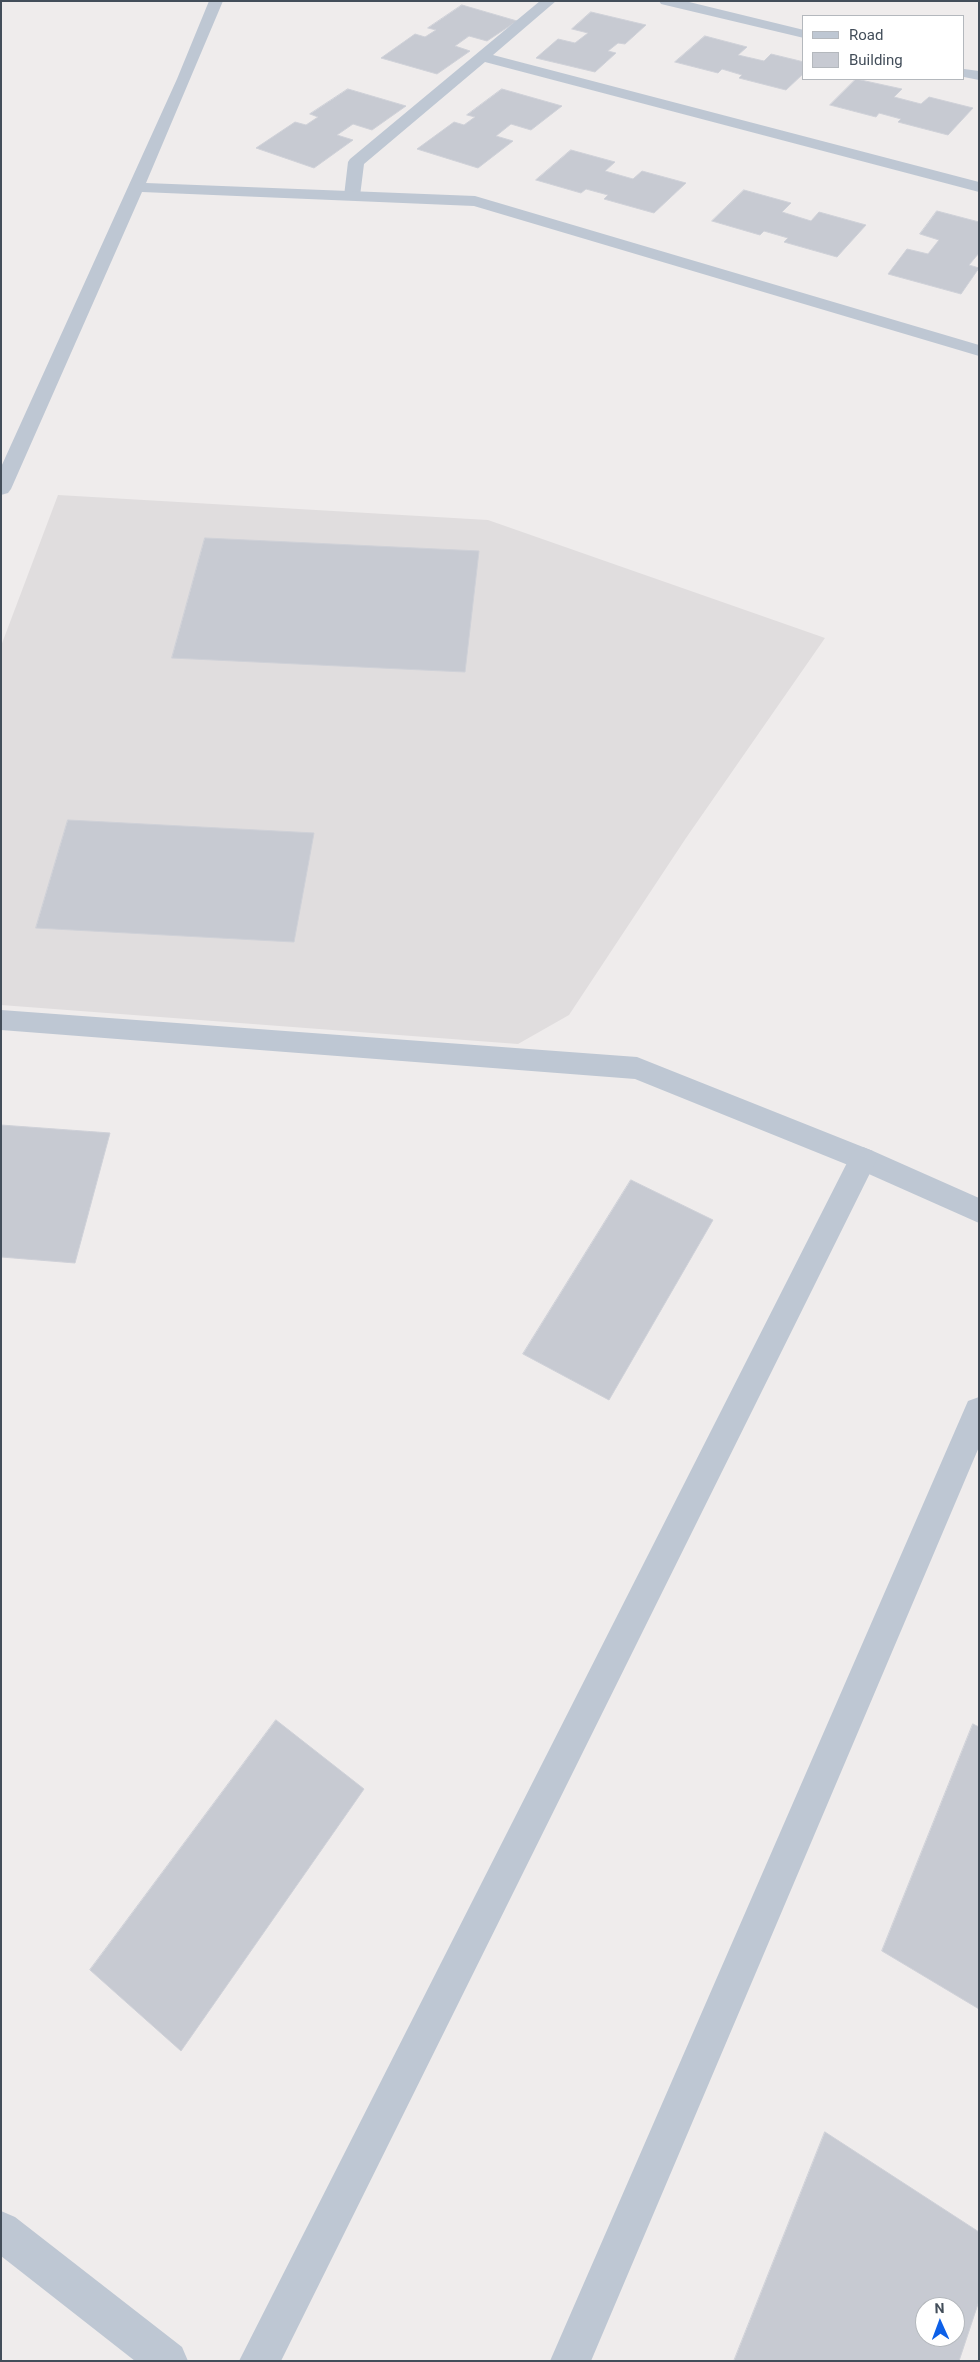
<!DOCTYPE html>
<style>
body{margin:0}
#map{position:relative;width:980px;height:2362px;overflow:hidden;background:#efecec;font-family:Roboto,sans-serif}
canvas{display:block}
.frame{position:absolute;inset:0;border:2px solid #434e5a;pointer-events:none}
.legend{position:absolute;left:802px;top:15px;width:162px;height:65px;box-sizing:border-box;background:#fff;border:1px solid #b4b8bd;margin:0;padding:6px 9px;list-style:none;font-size:15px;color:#434e5a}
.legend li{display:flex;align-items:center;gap:10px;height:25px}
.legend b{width:25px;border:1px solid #b4b8bd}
.north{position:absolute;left:915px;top:2297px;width:50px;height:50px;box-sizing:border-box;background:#fff;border:1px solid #b4b8bd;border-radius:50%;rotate:358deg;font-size:14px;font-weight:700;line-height:20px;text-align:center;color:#434e5a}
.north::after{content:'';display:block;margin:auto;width:18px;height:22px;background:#0d60e8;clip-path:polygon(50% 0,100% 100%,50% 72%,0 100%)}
</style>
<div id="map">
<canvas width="980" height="2362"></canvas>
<div class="frame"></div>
<ul class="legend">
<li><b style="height:6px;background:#bec7d3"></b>Road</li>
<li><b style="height:14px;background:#c7cad2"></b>Building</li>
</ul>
<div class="north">N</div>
</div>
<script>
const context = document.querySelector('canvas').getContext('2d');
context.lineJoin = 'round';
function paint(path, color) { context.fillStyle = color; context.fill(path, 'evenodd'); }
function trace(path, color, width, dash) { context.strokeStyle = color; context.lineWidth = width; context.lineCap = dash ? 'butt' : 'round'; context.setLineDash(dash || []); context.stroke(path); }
const education = new Path2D(`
 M58,495l430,25 337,118 -139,200 -117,177 -51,29 -517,-39v-359z`);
const building = new Path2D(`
 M462,5l55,16 -30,20 -18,-5 -14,10 15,5 -33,23 -56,-16 34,-24 10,3 11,-7 -8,-2z
 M591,12l55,13 -21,19 -7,-1 -10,8 8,2 -21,19 -59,-14 22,-19 17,4 13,-10 -16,-4z
 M705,36l42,11 -9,8 26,6 7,-7 33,8v11l-18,17 -47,-12 3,-3 -20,-6 -4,4 -43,-11z
 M856,79l46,10 -8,8 27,7 8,-7 44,11 -25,27 -50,-13 3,-3 -22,-6 -3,4 -46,-12z
 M348,89l58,17 -34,24 -19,-6 -16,11 16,5 -39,28 -58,-20 39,-26 11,3 12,-8 -8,-3z
 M502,89l60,17 -31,24 -20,-6 -15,12 17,5 -35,27 -61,-19 37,-27 10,3 11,-8 -8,-2z
 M571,150l44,12 -10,9 28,8 9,-8 44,12 -32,30 -50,-14 4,-4 -22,-6 -5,4 -45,-13z
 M744,190l47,13 -9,9 29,9 8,-9 47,13 -29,32 -53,-15 4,-4 -24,-7 -4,4 -48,-14z
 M937,211l42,11v31l-10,12 10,3 -18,26 -73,-20 19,-25 21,5 11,-14 -19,-6z
 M205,538l274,13 -14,121 -293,-14z
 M68,820l246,13 -20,109 -258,-14z
 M1,1125l109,8 -35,130 -74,-6z
 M631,1180l82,40 -104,180 -86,-46z
 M276,1720l88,69 -183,262 -91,-81z
 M973,1724l6,3v282l-97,-58z
 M825,2132l154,100v69l-20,60h-225zM925,2307h30v30h-30z`);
const service = new Path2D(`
 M540,1h16l-63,54 486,127v10l-494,-130 -121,102 -4,32 -2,3h-12l-2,-3 4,-34 2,-3z`);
const minor = new Path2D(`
 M209,1h14l-77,182 329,13 504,149v11l-505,-150 -332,-14 -131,297 -3,4 -7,2v-28l176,-388z
 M659,1h26l119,29v8l-143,-34z
 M964,69l15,2v9l-15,-3z
 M1,1010l636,47 236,94 106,47v25l-126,-56 -218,-88 -634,-49z
 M1,2211l14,6 167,130 6,14h-53l-134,-105z`);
const tertiary = new Path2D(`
 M863,1147l10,4 4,8 -596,1202h-42l614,-1210z
 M979,1397v50l-388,914h-41l418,-960z`);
paint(education, '#e0ddde');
paint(building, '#c7cad2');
trace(building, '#cfd1d8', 1);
paint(service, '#bec7d3');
paint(minor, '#bec7d3');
paint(tertiary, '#bec7d3');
</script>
